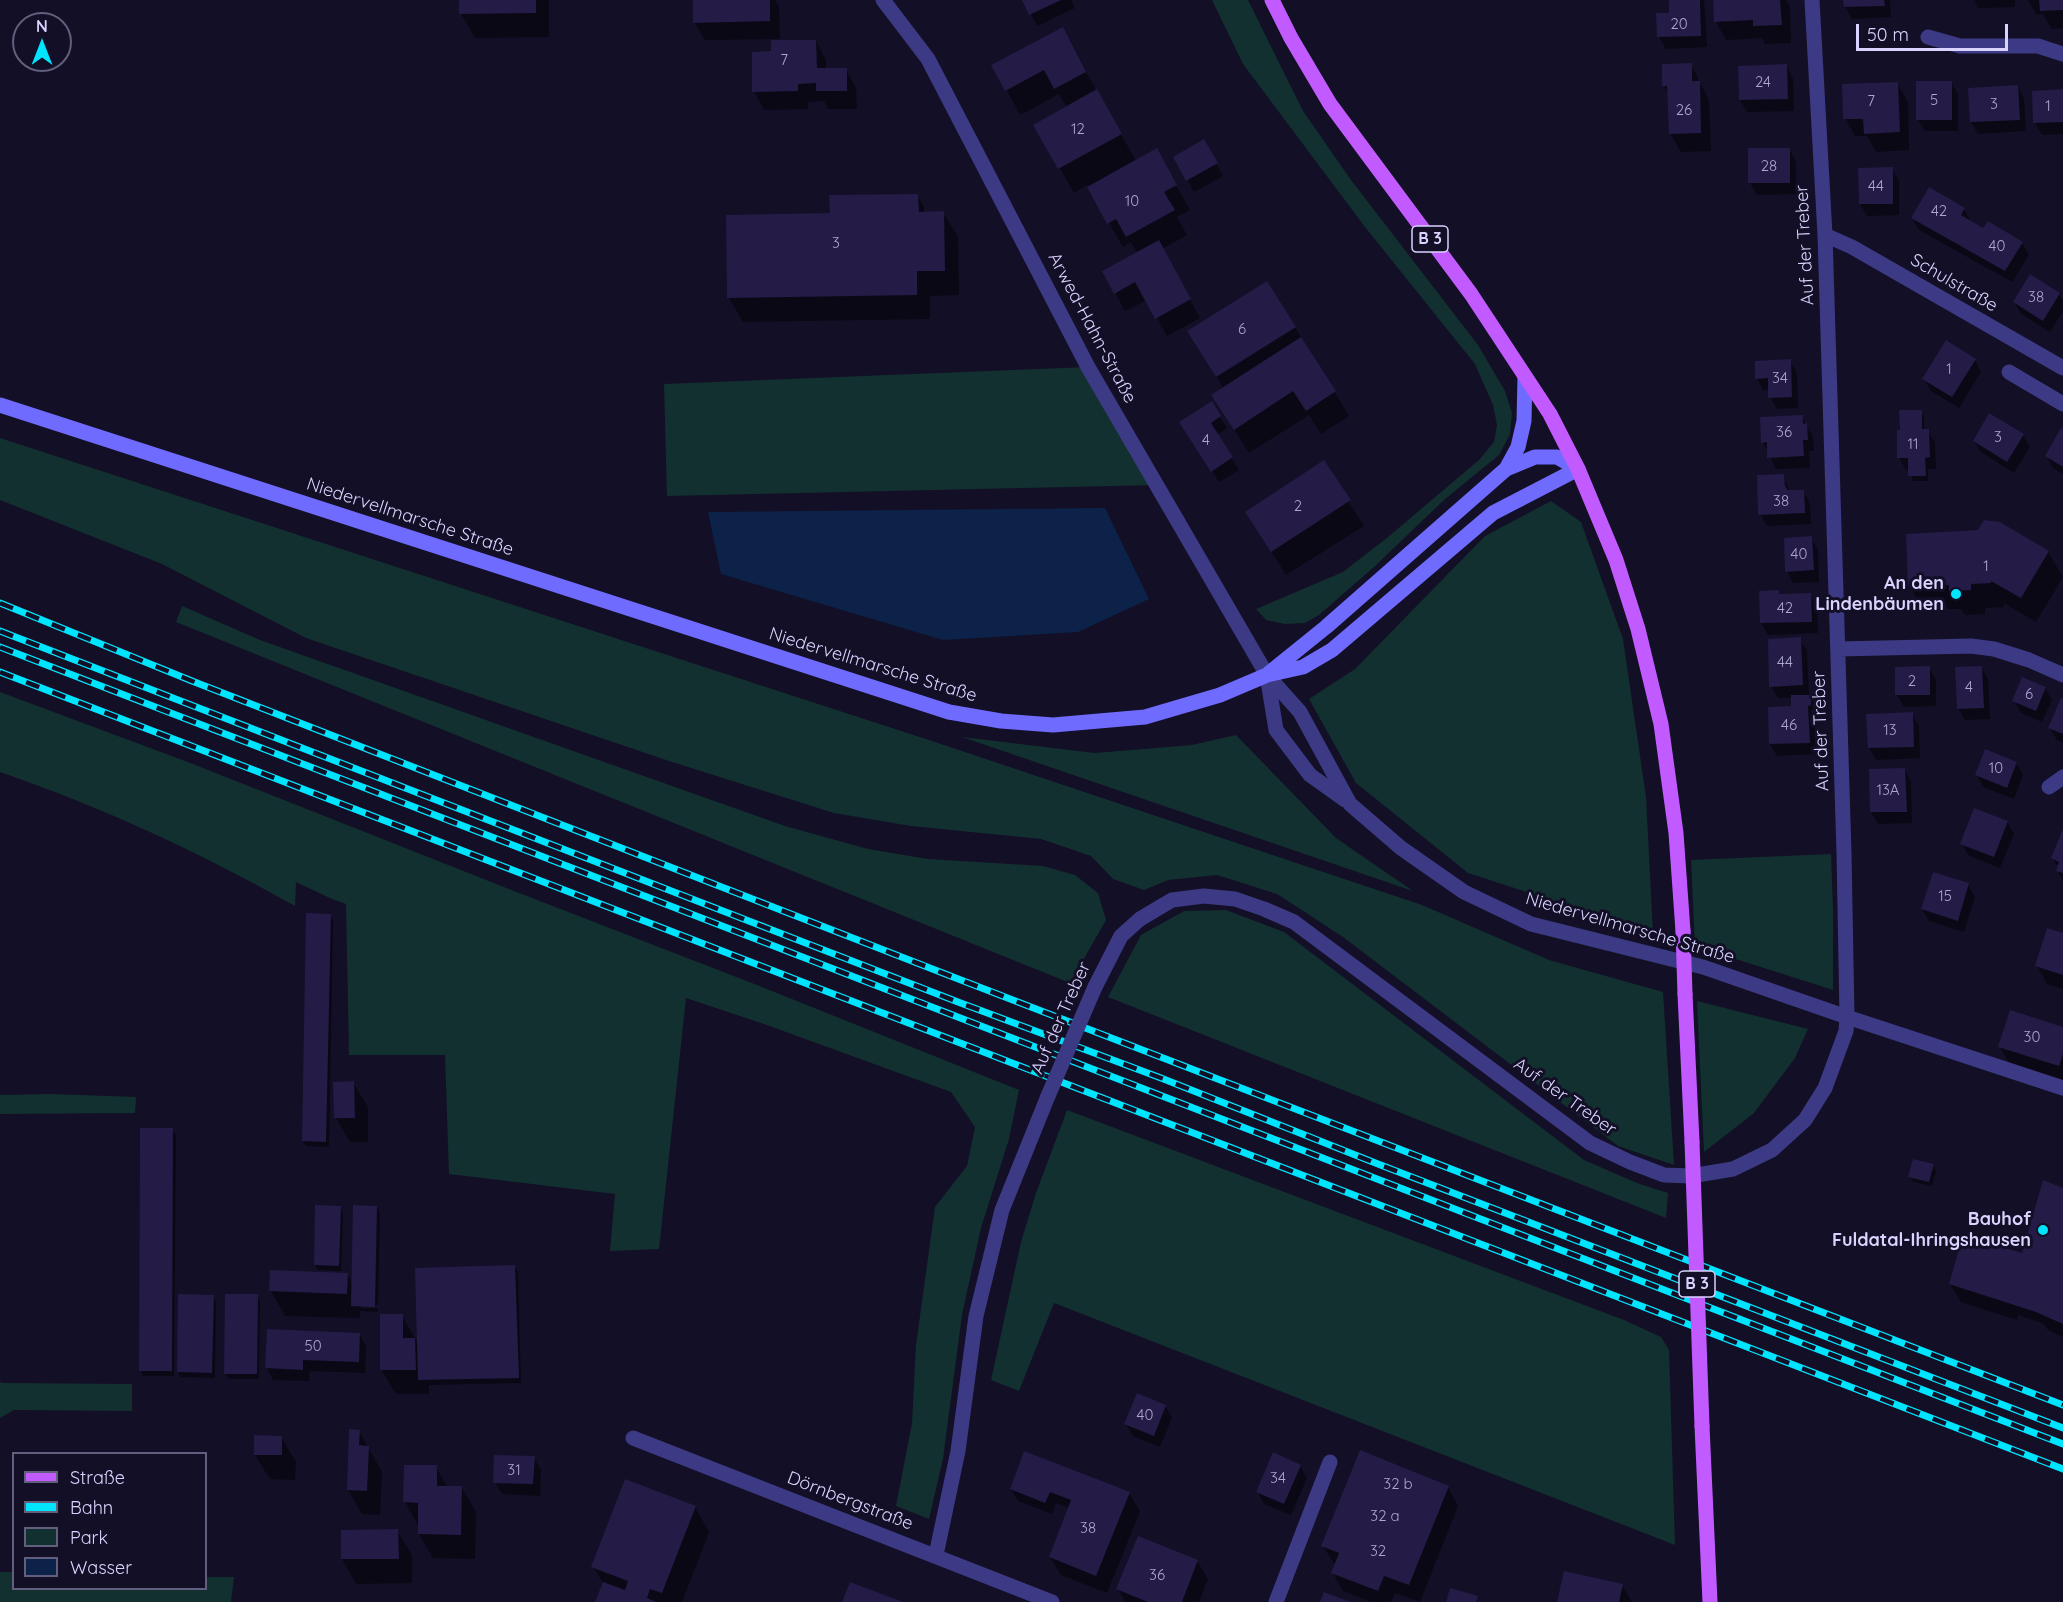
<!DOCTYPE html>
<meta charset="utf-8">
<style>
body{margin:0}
#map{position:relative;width:2063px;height:1602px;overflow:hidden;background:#130f26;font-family:Quicksand,sans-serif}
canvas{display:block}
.legend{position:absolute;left:12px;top:1452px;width:195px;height:138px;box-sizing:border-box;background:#130f26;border:2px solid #625e7d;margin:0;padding:8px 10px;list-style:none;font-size:18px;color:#d9d4ff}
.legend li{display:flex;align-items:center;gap:12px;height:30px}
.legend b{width:30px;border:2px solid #625e7d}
.north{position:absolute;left:12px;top:12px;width:60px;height:60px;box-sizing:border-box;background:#130f26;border:2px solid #625e7d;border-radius:50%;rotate:0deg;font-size:16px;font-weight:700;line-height:24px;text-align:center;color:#d9d4ff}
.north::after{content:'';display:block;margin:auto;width:21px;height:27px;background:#00e5ff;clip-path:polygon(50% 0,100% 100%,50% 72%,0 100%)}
.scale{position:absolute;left:1856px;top:24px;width:152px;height:27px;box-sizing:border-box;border:3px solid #d9d4ff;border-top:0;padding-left:8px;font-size:18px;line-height:21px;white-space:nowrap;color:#d9d4ff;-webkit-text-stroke:4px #130f26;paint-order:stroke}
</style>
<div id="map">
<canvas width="2063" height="1602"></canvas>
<ul class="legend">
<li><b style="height:8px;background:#c25bff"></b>Straße</li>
<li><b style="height:8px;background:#00e5ff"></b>Bahn</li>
<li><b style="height:16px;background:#12302f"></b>Park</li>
<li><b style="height:16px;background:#0c2248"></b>Wasser</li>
</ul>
<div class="north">N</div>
<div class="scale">50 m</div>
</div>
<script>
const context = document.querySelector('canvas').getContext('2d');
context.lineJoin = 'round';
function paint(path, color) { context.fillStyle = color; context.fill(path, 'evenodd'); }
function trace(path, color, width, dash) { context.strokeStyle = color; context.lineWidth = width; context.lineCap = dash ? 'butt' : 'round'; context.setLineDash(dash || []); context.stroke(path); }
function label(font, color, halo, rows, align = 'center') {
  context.font = font + ' Quicksand,sans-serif'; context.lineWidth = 6; context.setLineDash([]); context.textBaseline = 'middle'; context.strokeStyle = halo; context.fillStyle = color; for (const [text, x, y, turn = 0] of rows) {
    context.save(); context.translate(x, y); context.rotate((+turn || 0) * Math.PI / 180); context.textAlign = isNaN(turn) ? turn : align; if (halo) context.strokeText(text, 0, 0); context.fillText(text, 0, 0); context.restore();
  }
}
const green = new Path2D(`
 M1212,0h36l55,111 48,69 127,165 27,46 7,22 -2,21 -11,21 -55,45 -70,67 -55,48 -14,8 -20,1 -19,-4 -10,-11 87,-37 45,-35 91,-77 15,-18 3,-17 -4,-20 -18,-41 -110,-137 -122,-163z
 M1088,367l69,118 -490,11 -3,-112z
 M0,438l932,303 490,164 127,55 114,32 11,173 -56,-19 -275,-209 -66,-43 -60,-19 -49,5 -24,10 -31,-11 -22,-23 -50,-17 -130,-13 -77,-13 -165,-52 -363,-123 -144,-74 -162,-64z
 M1551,501l30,21 42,117 23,158 7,136 -185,-60 -112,-90 -47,-84 46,-30 130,-133z
 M182,606l78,34 525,186 83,23 60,10 115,7 32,9 23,18 8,27 -36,63 -894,-361z
 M0,692l193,72 321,127 243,94 262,105 -10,49 -28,89 -19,87 -19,144 -14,60 -33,-13 16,-83 4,-78 19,-138 32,-41 8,-39 -24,-35 -187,-68 -78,-26 -27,251 -49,2 5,-57 -166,-20 -4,-119h-96l-3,-151 -14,-5 -36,-17 -1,24c-94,-53 -193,-99 -295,-134z
 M1236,735l100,103 77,53 -451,-154 133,16 97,-8z
 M1831,854l2,55v81l-138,-44 -4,-86z
 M1226,910l58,22 300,228 53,23 31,10 -2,25 -558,-221 33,-62 43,-24z
 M1697,1001l111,28 -13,29 -41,55 -50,39z
 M51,1094l85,3 -1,16 -135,1v-19z
 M1067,1110l557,210 37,17 8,13 6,195 -621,-242 -35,88 -28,-11 30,-138 15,-49z
 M0,1382l3,1 129,1v27l-118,-1 -14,8z
 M0,1572h13l1,16h192v-11h28l-3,25h-231z`);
const water = new Path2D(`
 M1105,508l44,91 -71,33 -135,8 -222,-66 -13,-62z`);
const shadow = new Path2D(`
 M461,0h88v37l-74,1 -14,-24z
 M694,0h81l4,7 1,32 -75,1 -11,-18z
 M1024,0h47l4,8 -38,18z
 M1670,0h34l3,47 -41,2 -7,-12 -1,-23h13z
 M1715,0h71l4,7 1,36 -26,1 -3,-6 -36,2 -10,-18z
 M1845,0h45l1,17 -39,2 -7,-12z
 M1974,0h41v7l-37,1z
 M2028,0h35v28l-11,1 -9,-15h-7z
 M816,41l10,19v10h20l10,18 1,21h-29l-4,-8 -16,1v7l-44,1 -10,-19 19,-38z
 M1076,54l60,107 20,-11 34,60 -13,7 10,18 -25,14 38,69 -33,18 -20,-36 -22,11 -10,-18 22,-40 -6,-11 -8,5 -36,-62 -13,8 -39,-68 32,-17 -8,-14 -39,21 -27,-50z
 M1691,65l18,35 2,51 -30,1 -11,-19 -1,-38 -5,-9z
 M1787,66l6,12 1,33 -47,1 -7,-12z
 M1951,82l7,12v37h-33l-7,-11z
 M1897,83l11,19 1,48 -33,2 -9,-16h-12l-10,-18z
 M2017,86l7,12 2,33 -48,3 -7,-12z
 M2063,91v43l-21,1 -7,-12z
 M1203,141l20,35 -29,16 -19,-34z
 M1789,149l7,12v33l-39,1 -7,-12z
 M1892,169l7,12v34l-32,1 -7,-12 -1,-34z
 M917,195l7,12v6h19l15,24 1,58 -29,1v23l-187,3 -14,-24 103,-83z
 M1964,209l7,13 13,8 38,13 7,12 -17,27 -93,-52 -7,-12z
 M2059,294l4,7v10l-13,21 -29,-18 -7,-12z
 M1295,327l54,89 -28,18 -12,-19 -60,38 -36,-57 11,-7 -21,-33z
 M1975,360l6,12 -22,36 -28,-17 -7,-12z
 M1790,361l7,12 1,35 -21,1 -7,-12 -1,-7h-6l-6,-12z
 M1211,403l16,25 -10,7 22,35 -20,12 -32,-48z
 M1921,412l3,5v14h4l7,12 1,26h-8v12h-15l-3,-12 -4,1 -7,-12z
 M1802,417l11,20 1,14h-5l1,17 -34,1 -13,-27z
 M2063,431v43l-10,-6 -6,-12z
 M2023,435l7,12 -16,26 -33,-21 -7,-11z
 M1323,462l41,64 -78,49 -39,-63z
 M1783,476l7,16 13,-1 7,12 1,21 -44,2 -7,-12z
 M1999,523l49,29 15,25 -27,45 -32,-19v4l-19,1v6l-20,1 -4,-6h-13l-8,-12 -24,1 -6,-12 69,-54z
 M1811,538l7,12 1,32 -26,1 -6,-12z
 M1778,592l3,4 29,-1 7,12 1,26 -50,2 -7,-12z
 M1800,639l7,12 2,46 4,5v8h-3l5,9v35l-38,2 -7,-12 24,-37 -2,-9h-14l-7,-12z
 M1981,667l7,12 2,40 -25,1 -7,-12z
 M1929,668l7,12v26l-32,1 -7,-12z
 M2045,688l7,12 -10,22 -21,-9 -7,-12z
 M2063,700v43l-6,-3 -7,-12z
 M1912,714l7,12 1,32 -44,2 -7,-12z
 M2016,763l7,12 -9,24 -31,-12 -6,-12z
 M1905,770l6,12 1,41 -34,1 -7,-12z
 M2007,822l7,12 -14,34 -31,-12 -7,-12z
 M2063,833v47l-6,-10 3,-5 -4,-1 -3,-6z
 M1968,885l7,12 -11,35 -35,-11 -7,-12z
 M330,915l3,6 -4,226 -23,-1 -3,-5z
 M2063,934v55l-16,-5 -10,-18z
 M2063,1028v54l-53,-17 -10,-18z
 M353,1083l15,24v35h-18l-14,-24z
 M172,1130l4,5 -2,241h-31l-3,-6z
 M1933,1165l3,6 -4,15 -19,-4 -3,-6z
 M2063,1190v147l-15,-7 -4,-6 -26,-9 -1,5 -56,-18 -11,-18 73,-29z
 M340,1207l3,6 -2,58 -23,-1 -3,-5z
 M377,1207l3,5 -2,93h-17v3h17v4l-18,-1v7l-75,-2 -14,-25 76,-17 6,11z
 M514,1266l4,6 3,111 -92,2v9h-33l-15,-25 21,-53 17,29z
 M213,1296l3,6 -1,76 -34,-1 -3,-5z
 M257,1296l3,5 -1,78h-30l-4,-5z
 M359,1334l7,12 -1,27 -55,-2 -1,10 -36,-1 -6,-12z
 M1165,1406l7,12 -12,29 -27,-11 -7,-12z
 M359,1431l23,41 -2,43 -18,-1 -14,-24z
 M281,1437l15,25 -1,18 -25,-1 -15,-24z
 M534,1458l7,12 -1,26 -38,-2 -7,-12z
 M1300,1466l7,12 -16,37 -27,-11 -6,-12z
 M436,1467l12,21h14l14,24 -1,47 -42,-1 -14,-24v-7l-14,-25z
 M1448,1487l10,19 -38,96 -25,-9 -4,9h-20l-28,-11 -10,-18 2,-8 -12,-19z
 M1011,1489l118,4 11,18 -33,82 -46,-18 -11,-18 20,-49 -14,-5 -4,11 -34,-13z
 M695,1507l14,25 -27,70h-85l7,-17 -11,-19z
 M342,1531h55l15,24v28l-56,1 -14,-25z
 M1197,1561l11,18 -9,23h-74l-7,-13z
 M1622,1585l10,17h-73z`);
const building = new Path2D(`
 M459,0h77v13l-77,1z
 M693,0h77v21l-77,2z
 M1022,0h39l-32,15z
 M1669,0h31l1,36 -44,1 -1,-24h13z
 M1713,0h67l2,25 -29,1v-6l-39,2z
 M1843,0h41l1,6 -41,1z
 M2039,0h24v10l-23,1z
 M1063,27l23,45 -32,17 -10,-19 -39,21 -14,-26z
 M771,40h45l1,28h30v23h-31v-8l-18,1v7l-46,1v-40l19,-1z
 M1692,63v18h8l1,52 -32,1 -2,-48h-5v-22z
 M1787,64l1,35 -49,1 -1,-34z
 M1916,81h36v39h-36z
 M1898,82l2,50 -36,2 -1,-15h-20l-1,-35z
 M2018,85l2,35 -50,2 -2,-34z
 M1097,89l25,45 -64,35 -25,-44z
 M2063,89v33l-30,1 -1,-32z
 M1204,139l14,24 -32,18 -13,-24z
 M1157,148l20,37 -13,7 11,18 -49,27 -10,-18 -9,5 -20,-37z
 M1748,148h42v35h-42z
 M1893,167v37h-34l-1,-36z
 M1929,187l36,21 -4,7 22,13 5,-7 35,21 -18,29 -94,-53z
 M918,194l1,18 25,-1 1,60h-28v24l-190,3 -1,-83 104,-2 -1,-18z
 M1159,240l32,59 -36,20 -20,-37 -21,12 -12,-23z
 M2030,274l30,19 -17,28 -30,-19z
 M1267,281l29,46 -80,50 -29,-46z
 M1301,337l35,54 -30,20 -13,-20 -59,39 -23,-35z
 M1946,340l30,19 -24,38 -30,-18z
 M1791,359l1,38 -24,1v-20l-13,1v-18z
 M1212,401l9,15 -10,7 22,34 -22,15 -32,-50z
 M1899,410h23v19h7l1,28 -5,1 1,18h-18v-18h-11v-28h3z
 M1989,413l35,21 -17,28 -34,-21z
 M1803,415v9l4,-1 1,17h-5l1,16 -37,2v-16l-6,1 -1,-26z
 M2061,428l2,1v38l-18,-11z
 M1324,460l27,40 -80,52 -26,-40z
 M1784,474l1,12 3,4h16l1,23 -47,2 -1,-40z
 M1984,520l16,2 49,29 -28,47 -30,-17v2l-20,1v6l-22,1v-6l-41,1 -2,-52 72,-4z
 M1812,536l2,34 -29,2 -1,-34z
 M1779,590v4l32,-1 1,29 -52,1 -1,-32z
 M1801,637l2,48 -34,2 -1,-48z
 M1930,666v29h-35v-28z
 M1982,666l2,42 -27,1 -2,-42z
 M2022,677l24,10 -10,24 -24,-10z
 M1791,695h20v10l-3,1 2,37 -41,1 -1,-37 23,-1z
 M2061,698l2,1v35l-15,-6z
 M1913,712l1,35 -46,1 -2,-34z
 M1985,749l32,13 -10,26 -32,-13z
 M1905,768l2,44h-37l-1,-43z
 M1974,808l34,13 -14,36 -34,-13z
 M2063,829v44l-7,-2 3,-9 -8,-4z
 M1933,872l36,11 -11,38 -37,-12z
 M306,913l25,1 -5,228 -24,-1z
 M2047,928l16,5v42l-28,-9z
 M2010,1010l53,17v27l-4,12 -61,-19z
 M354,1081l1,37h-21l-1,-36z
 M140,1128h33l-1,243h-33z
 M1913,1159l21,5 -5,18 -21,-5z
 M2043,1180l20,8v136l-27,-12 -87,-28 14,-49 59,18z
 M315,1205l26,1 -2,60 -25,-1z
 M353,1205l24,1 -2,101 -24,-1z
 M515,1265l4,113 -101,2 -3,-112z
 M270,1270l78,3 -1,21 -78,-3z
 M178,1294l36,1 -2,78 -35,-1z
 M225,1294h33l-1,80h-33z
 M380,1314h23v24h12l1,32h-36z
 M267,1329l93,4 -1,29 -56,-2v10l-38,-2z
 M1137,1393l29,12 -12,31 -30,-12z
 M349,1429l11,1 -1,15 10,1 -2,45 -20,-1z
 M254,1435l28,1v19h-28z
 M1360,1450l89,36 -40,99 -25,-9 -6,15 -47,-18 8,-20 -18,-7z
 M1024,1451l106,41 -34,84 -47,-19 22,-57 -21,-8 -5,11 -35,-14z
 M1273,1452l28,13 -17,39 -28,-12z
 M494,1455l41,1 -2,28 -40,-1z
 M404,1465h33v21h25l-1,49 -43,-1v-31l-15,-1z
 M625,1479l71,27 -34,87 -12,-4 -3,9 9,4h-61l8,-20 22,8 3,-9 -37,-14z
 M398,1529l1,30h-58v-29z
 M1138,1536l60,24 -16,42h-34l-32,-13z
 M1564,1571l59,13 -4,18h-62z
 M850,1582l53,20h-61z
 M1450,1588l28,8 -2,6h-30z
 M1324,1592l26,10h-30z`);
const minor = new Path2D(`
 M883,0l45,59 160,308 179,308
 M1928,37l32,9h78l25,8
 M1825,235l27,12 211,121
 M2009,372l54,32
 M1838,649l133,-3 23,3 35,11 34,15
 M2049,787l14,-10
 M1095,987l26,-51 19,-17 32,-19 32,-4 31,3 29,10 30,13 296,221 40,19 34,13 27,1 42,-7 39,-19 33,-30 20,-32 21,-57 1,-14 -3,-164 -19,-618 -13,-235
 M633,1438l419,164
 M936,1555l22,-104 18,-135 26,-106 46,-114
 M1276,1602l54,-140`);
const tertiary = new Path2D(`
 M1267,675l33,37 50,92 51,44 63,44 67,32 172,43 144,50 216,71
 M1267,675l9,55 34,45 35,25`);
const secondary = new Path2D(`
 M0,405l949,307 52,9 52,4 92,-8 75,-22 47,-20 36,-8 29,-17 161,-137 85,-44
 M1506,469l12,-22 6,-26 1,-44
 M1269,673l57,-46 180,-158 29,-12h22l21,12`);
const primary = new Path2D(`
 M1272,0l19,38 39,66 141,190 79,120 28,55 38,91 22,69 23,95 15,109 7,98
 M1685,994l7,148
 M1702,1426l8,176`);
const rail = new Path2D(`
 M0,603l192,78 743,289 1128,435
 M0,631l958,371 203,76 217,86 685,264
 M0,647l2063,797
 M0,672l2063,797`);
const minorBridge = new Path2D(`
 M1048,1096l47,-109`);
const primaryBridge = new Path2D(`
 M1683,931l2,63
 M1692,1142l10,284`);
const markers = [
 [1956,594,6,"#00e5ff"],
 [2043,1230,6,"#00e5ff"]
];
const numberNames = [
 ["20",1679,24],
 ["7",784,60],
 ["24",1763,82],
 ["5",1934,100],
 ["7",1871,101],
 ["3",1994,104],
 ["1",2048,106],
 ["26",1684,110],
 ["12",1078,129],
 ["28",1769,166],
 ["44",1876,186],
 ["10",1132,201],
 ["42",1939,211],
 ["3",836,243],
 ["40",1997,246],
 ["38",2036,297],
 ["6",1242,329],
 ["1",1949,369],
 ["34",1780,378],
 ["36",1784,432],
 ["3",1998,437],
 ["4",1206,440],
 ["11",1913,444],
 ["38",1781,501],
 ["2",1298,506],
 ["40",1799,554],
 ["1",1986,566],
 ["42",1785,608],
 ["44",1785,662],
 ["2",1912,681],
 ["4",1969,687],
 ["6",2029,694],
 ["46",1789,725],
 ["13",1890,730],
 ["10",1996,768],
 ["13A",1888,790],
 ["15",1945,896],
 ["30",2032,1037],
 ["50",313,1346],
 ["40",1145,1415],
 ["31",514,1470],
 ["34",1278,1478],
 ["32 b",1398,1484],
 ["32 a",1385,1516],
 ["38",1088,1528],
 ["32",1378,1551],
 ["36",1157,1575]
];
const shields = [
 [1430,239,36],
 [1697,1284,36]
];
const shieldNames = [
 ["B 3",1430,239],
 ["B 3",1697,1284]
];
const streetNames = [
 ["Auf der Treber",1805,245,-93],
 ["Schulstraße",1954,283,30],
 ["Arwed-Hahn-Straße",1092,328,62],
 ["Niedervellmarsche Straße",410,517,18],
 ["Niedervellmarsche Straße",873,665,17],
 ["Auf der Treber",1821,731,-92],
 ["Niedervellmarsche Straße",1630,928,16],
 ["Auf der Treber",1061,1018,-66],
 ["Auf der Treber",1565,1097,35],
 ["Dörnbergstraße",850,1501,21]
];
const poiNames = [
 ["An den",1944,584],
 ["Lindenbäumen",1944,605],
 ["Bauhof",2031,1220],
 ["Fuldatal-Ihringshausen",2031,1241]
];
paint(green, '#12302f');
paint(water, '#0c2248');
paint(shadow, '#0007');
paint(building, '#241b47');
trace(minor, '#3d3a85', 15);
trace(tertiary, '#3d3a85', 15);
trace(secondary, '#6f6bff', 15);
trace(primary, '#c25bff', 15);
trace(rail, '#00e5ff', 7);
trace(rail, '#130f26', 4.5, [14]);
trace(minorBridge, '#3d3a85', 15);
trace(primaryBridge, '#c25bff', 15);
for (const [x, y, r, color] of markers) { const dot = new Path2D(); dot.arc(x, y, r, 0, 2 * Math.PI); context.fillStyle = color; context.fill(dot); trace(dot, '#130f26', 2); }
label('15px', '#aca6d1', null, numberNames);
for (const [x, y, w] of shields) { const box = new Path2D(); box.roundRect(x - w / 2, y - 13, w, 26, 4.5); context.fillStyle = '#130f26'; context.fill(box); trace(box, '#d9d4ff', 1.5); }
label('bold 16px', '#d9d4ff', null, shieldNames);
label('18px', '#d9d4ff', '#130f26', streetNames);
label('bold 18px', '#d9d4ff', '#130f26', poiNames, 'right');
</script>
